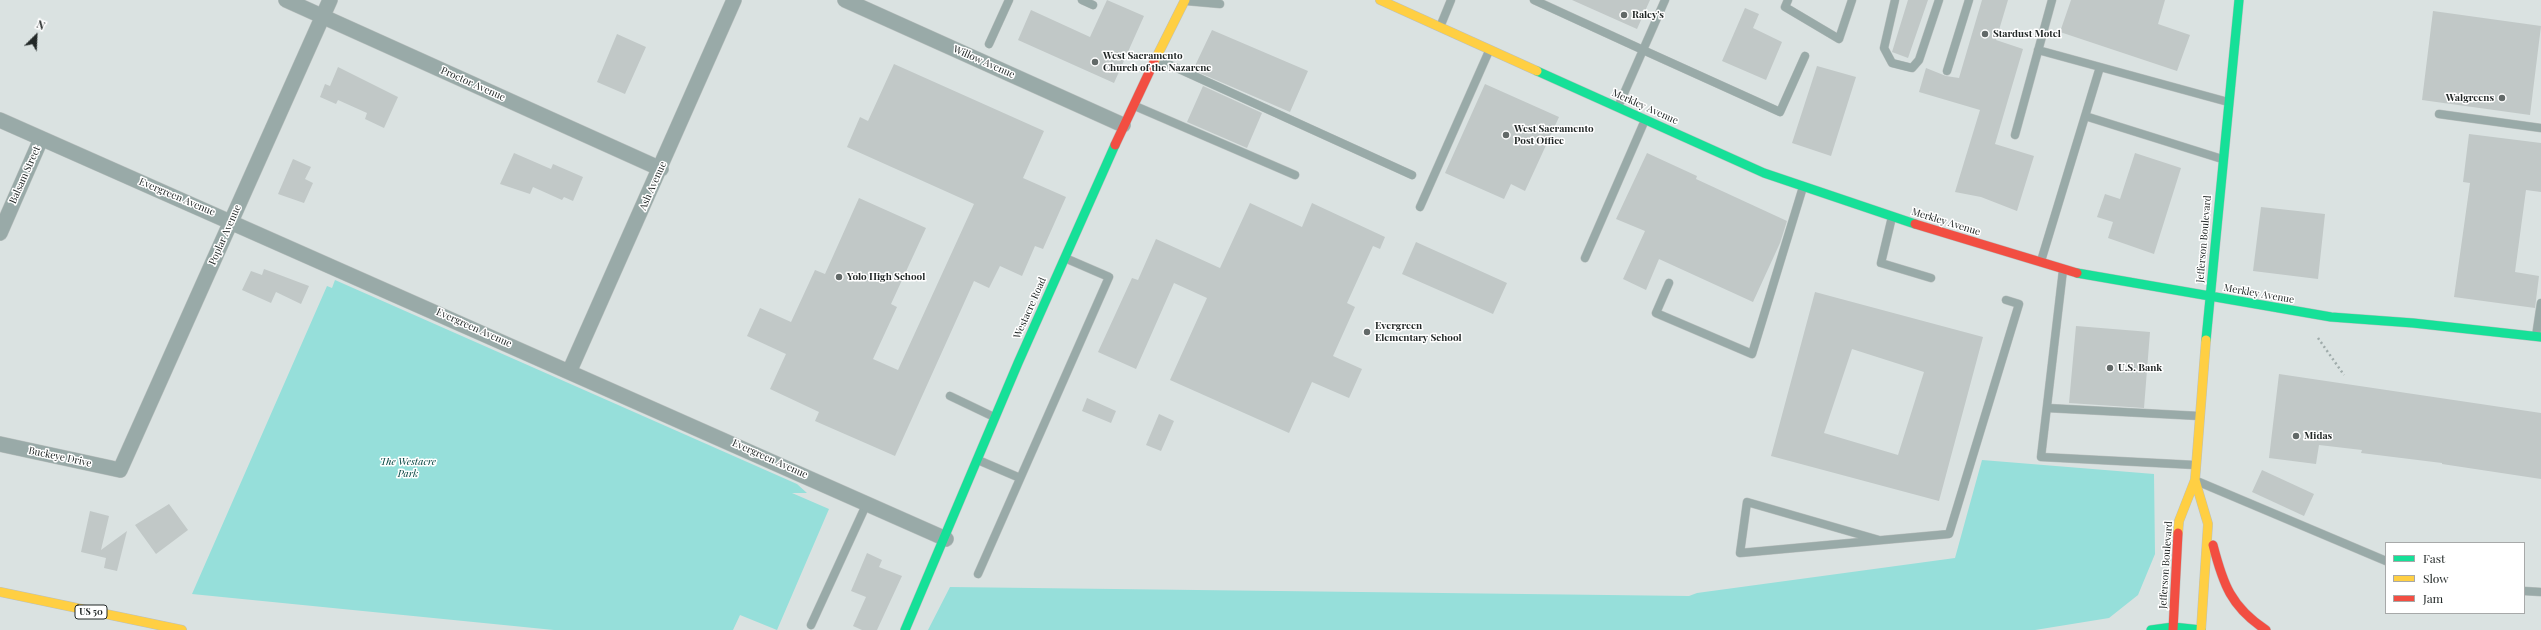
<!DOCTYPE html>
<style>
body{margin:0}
#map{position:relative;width:2541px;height:630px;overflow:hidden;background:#dae2e1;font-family:"Playfair Display",serif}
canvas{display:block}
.legend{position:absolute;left:2385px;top:542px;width:140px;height:72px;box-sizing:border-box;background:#fff;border:1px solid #a7a9a9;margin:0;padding:5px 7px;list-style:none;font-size:12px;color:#222827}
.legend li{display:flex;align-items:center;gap:8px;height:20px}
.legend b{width:20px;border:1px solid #a7a9a9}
.north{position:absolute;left:16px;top:16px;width:40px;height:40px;-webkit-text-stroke:3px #fff;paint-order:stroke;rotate:24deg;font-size:11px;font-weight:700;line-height:16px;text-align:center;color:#222827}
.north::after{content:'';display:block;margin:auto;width:14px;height:18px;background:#222827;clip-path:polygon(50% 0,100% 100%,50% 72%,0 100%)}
</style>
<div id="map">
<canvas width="2541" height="630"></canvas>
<ul class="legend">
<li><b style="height:5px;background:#16e098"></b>Fast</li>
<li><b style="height:5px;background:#ffcf43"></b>Slow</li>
<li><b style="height:5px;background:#f24e42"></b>Jam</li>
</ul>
<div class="north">N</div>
</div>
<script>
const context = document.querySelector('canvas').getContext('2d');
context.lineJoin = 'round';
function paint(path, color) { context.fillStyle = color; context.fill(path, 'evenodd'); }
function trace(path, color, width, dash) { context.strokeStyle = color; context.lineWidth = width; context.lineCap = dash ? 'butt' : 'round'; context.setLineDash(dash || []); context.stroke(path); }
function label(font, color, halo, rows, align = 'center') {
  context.font = font + ' "Playfair Display",serif'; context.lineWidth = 3; context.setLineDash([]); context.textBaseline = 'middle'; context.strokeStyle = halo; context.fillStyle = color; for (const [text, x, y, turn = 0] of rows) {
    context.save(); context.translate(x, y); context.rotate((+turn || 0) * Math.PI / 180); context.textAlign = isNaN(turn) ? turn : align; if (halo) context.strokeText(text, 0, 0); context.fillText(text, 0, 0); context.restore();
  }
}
const green = new Path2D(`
 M335,280l462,204 10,9h-15l37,16 -52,121 -37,-15 -7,15h-179l-362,-36 135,-308 5,2z
 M1982,460l172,14 1,80 -17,41 -29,23 -74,12h-1107l22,-43 739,9 8,-3 258,-35z`);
const building = new Path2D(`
 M1107,0l37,16 -30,67 -96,-43 13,-30 59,27z
 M1572,0h78l-13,29z
 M1908,0h20l-20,58 -16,-6z
 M1982,0h26l-12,40 27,9 -28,95 39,12 -17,55 -36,-14 -26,-5 25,-82 -61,-18 7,-24 20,8 13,2z
 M2071,0h94l-7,24 32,11 -13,36 -117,-39z
 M1745,8l14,6 -6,14 29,14 -16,38 -44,-19z
 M2433,11l108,15 -11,89 -108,-15z
 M1212,30l96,41 -18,41 -97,-42z
 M617,34l29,13 -21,47 -28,-12z
 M894,64l150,67 -21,47 43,19 -23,52 -8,-3 -13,30 -22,-10 -11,22 -15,-7 -79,175 -80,-35 4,-9 -49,-23 16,-35 -39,-18 13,-28 31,14 24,-52 10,4 34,-76 67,30 -35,76 6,3 -24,52 25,11 76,-166 -127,-57 13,-30 8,4z
 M1817,66l39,11 -25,79 -39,-13z
 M338,67l60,30 -14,31 -19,-9 2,-6 -29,-13 -2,4 -16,-7 5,-13 5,2z
 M1485,84l74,33 -34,74 -14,-7 -7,15 -59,-26z
 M1203,86l59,27 -15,35 -60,-26z
 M2469,134l72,9v49l-15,-2 -11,82 24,4 -4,32 -81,-11 16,-114 -7,-1z
 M514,153l37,16 2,-5 30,13 -10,24 -9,-4 -2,3 -29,-13 -3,7 -30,-10z
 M1647,153l50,23 -1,3 91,42 -7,22 -27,59 -94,-43 -13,31 -23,-11 22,-48 -29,-12z
 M2135,153l46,15 -27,86 -46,-16 5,-16 -16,-5 8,-23 15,5z
 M293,159l18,8 -6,12 8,4 -9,20 -26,-9z
 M1250,203l52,24 10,-24 73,34 -5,12 -7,-3 -26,57 8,4 -22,49 29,13 -13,29 -37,-16 -23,51 -119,-53 37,-82 -33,-15 -38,86 -38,-17 34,-74 6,2 18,-41 64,29z
 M2261,207l64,7 -7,65 -65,-8z
 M1416,242l91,41 -14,31 -91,-40z
 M264,269l45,17 -8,18 -25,-12 -5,11 -29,-13 9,-19 11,4z
 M1815,292l168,45 -44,164 -168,-45zM1852,349l72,23 -26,83 -74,-22z
 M2076,326l74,6 -6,76 -75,-5z
 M2279,374l262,39v66l-99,-15v-1l-81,-10 1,-3 -43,-5 -3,19 -47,-6z
 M1087,398l29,13 -5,12 -29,-12z
 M1159,414l15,7 -13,30 -15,-6z
 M2262,470l52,24 -10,22 -52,-24z
 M169,504l19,26 -32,24 -21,-29z
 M90,511l19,5 -8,34 26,-19 -10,40 -13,-3 2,-10 -25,-6z
 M867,553l15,7 -3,7 23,9 -25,54h-15l-9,-4 13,-29 -15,-6z`);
const path = new Path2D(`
 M2318,338l26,37`);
const lane = new Path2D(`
 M1082,0l11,5
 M1534,0l109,50 22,-50
 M1788,0l-3,7 54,32 13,-39
 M1895,0l-11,48 8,15 20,5 7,-8 20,-60
 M1186,1l34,3
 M1440,27l11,-27
 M989,44l20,-44
 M2038,50l190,52
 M1157,59l255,116
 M1947,71l22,-71
 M1135,106l160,69
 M1618,107l25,-57 137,62 25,-56
 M2439,114l102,14
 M2085,116l137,43
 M2015,135l37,-135
 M1420,207l69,-156
 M1892,217l-11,46 50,15
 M1585,258l60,-138
 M2041,261l59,-194
 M2063,270l-22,187 154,8
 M1669,283l-13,30 96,41 51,-167
 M2536,336l5,-33
 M950,396l44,21
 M2047,408l152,8
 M978,460l42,18
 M2199,482l187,79
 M1879,540l-132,-38 -7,51 209,-19 70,-230 -13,-4
 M978,574l131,-297 -44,-19
 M2524,591l17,1
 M811,625l56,-122`);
const street = new Path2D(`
 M286,0l375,169
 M845,0l278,125
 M0,120l946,419
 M0,233l41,-94
 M570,370l164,-370
 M0,444l120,26 210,-470`);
const fast = new Path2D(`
 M1537,71l227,102 151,51
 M2077,273l254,44 82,6 128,14
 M2206,340l33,-340
 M905,630l113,-267 97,-218
 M2151,630l22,-3 28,3`);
const slow = new Path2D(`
 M1380,0l157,71
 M1154,62l31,-62
 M2195,480l13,44 -7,106
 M2178,533l1,-12 16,-41 11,-140
 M0,592l182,38`);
const jam = new Path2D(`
 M1115,145l39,-83
 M1915,224l162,49
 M2213,545c10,39 18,62 53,85
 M2173,630l5,-97`);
const markers = [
 [1624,15,4,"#626968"],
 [1985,34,4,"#626968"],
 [1095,62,4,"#626968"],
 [2502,98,4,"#626968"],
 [1506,135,4,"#626968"],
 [839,277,4,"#626968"],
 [1367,332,4,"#626968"],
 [2110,368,4,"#626968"],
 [2296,436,4,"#626968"]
];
const shields = [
 [91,612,32]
];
const shieldNames = [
 ["US 50",91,612]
];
const poiNames = [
 ["Raley's",1632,15],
 ["Stardust Motel",1993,34],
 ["West Sacramento",1103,56],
 ["Church of the Nazarene",1103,68],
 ["Walgreens",2494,98,"right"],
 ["West Sacramento",1514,129],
 ["Post Office",1514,141],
 ["Yolo High School",847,277],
 ["Evergreen",1375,326],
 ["Elementary School",1375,338],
 ["U.S. Bank",2118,368],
 ["Midas",2304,436]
];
const streetNames = [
 ["Willow Avenue",984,62,24],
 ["Proctor Avenue",473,84,24],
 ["Merkley Avenue",1645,107,24],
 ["Balsam Street",25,175,-66],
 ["Ash Avenue",653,186,-66],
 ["Evergreen Avenue",177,197,23],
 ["Merkley Avenue",1946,222,17],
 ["Poplar Avenue",225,235,-66],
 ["Jefferson Boulevard",2204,239,-85],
 ["Merkley Avenue",2259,294,10],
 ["Westacre Road",1030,308,-66],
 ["Evergreen Avenue",474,328,24],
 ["Buckeye Drive",60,457,12],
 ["Evergreen Avenue",770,459,24],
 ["Jefferson Boulevard",2166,565,-86]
];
const parkNames = [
 ["The Westacre",408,462],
 ["Park",408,474]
];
paint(green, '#96dfda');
paint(building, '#c1c8c7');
trace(lane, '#bac0bf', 9);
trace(street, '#bac0bf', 16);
trace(fast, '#bac0bf', 10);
trace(slow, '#bac0bf', 10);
trace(jam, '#bac0bf', 10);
trace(path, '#9fabaa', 2.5, [2, 3]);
trace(lane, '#99aaa8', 8);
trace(street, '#99aaa8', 15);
trace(fast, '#16e098', 9);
trace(slow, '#ffcf43', 9);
trace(jam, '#f24e42', 9);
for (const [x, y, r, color] of markers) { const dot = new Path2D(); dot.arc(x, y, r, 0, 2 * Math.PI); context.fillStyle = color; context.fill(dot); trace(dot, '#fff', 1.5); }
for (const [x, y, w] of shields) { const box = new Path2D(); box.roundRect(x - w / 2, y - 7, w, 14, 3); context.fillStyle = '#fff'; context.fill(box); trace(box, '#222827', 1); }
label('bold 9px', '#222827', null, shieldNames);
label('bold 10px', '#222827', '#fff', poiNames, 'left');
label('10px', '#222827', '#fff', streetNames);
label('italic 10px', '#00413e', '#fff', parkNames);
</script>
